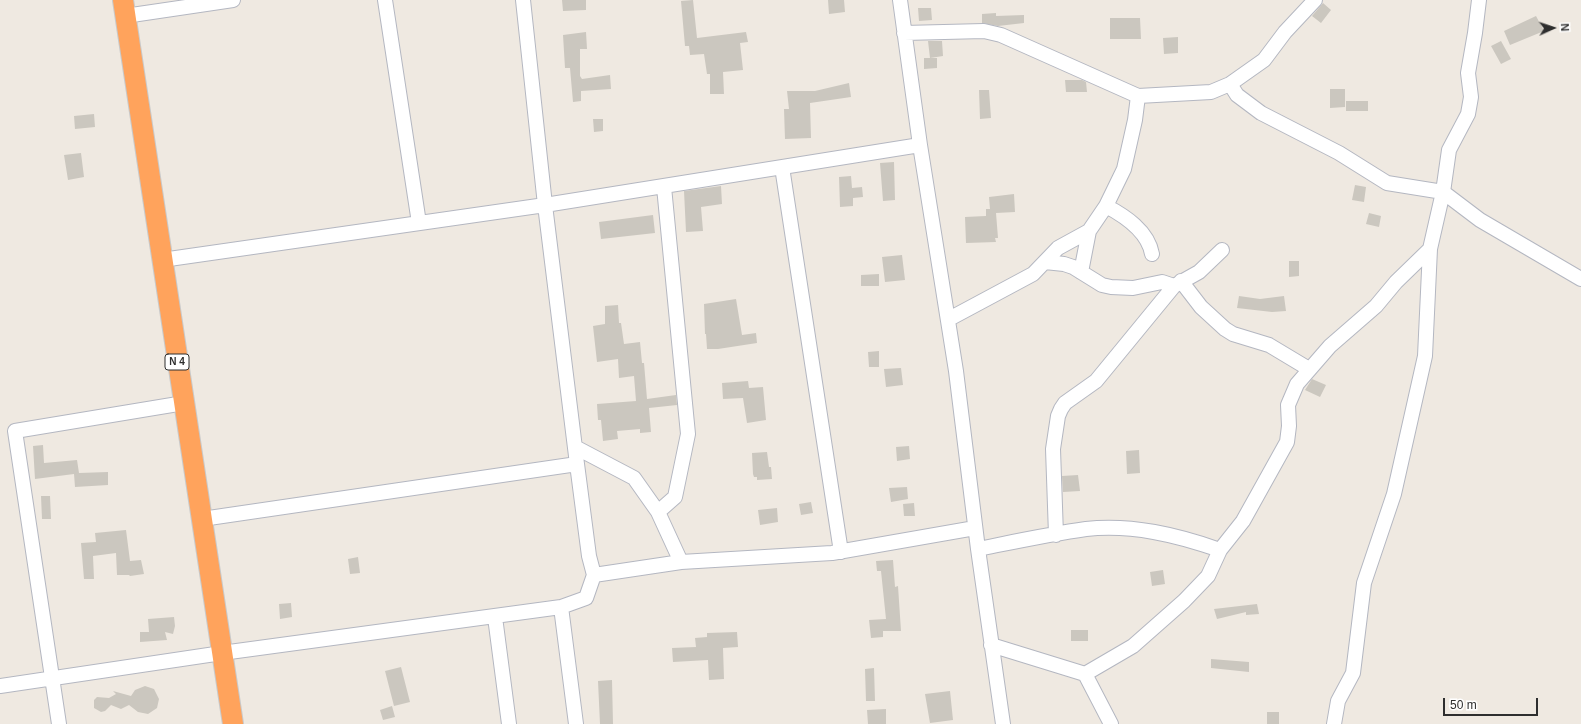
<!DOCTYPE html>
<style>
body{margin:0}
#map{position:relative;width:1581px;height:724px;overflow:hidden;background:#efe9e1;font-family:Arial,sans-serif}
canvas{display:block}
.north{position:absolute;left:1533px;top:8px;width:40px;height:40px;-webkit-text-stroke:3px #fff;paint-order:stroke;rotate:87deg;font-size:11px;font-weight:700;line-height:16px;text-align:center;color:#2e2e2e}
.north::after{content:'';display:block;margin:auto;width:14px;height:18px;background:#2e2e2e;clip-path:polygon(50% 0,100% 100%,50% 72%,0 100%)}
.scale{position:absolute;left:1443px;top:698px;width:95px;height:18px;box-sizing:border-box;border:2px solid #2e2e2e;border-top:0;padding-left:5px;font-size:12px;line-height:14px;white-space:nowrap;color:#2e2e2e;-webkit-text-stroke:3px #fff;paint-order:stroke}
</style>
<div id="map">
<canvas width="1581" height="724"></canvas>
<div class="north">N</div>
<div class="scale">50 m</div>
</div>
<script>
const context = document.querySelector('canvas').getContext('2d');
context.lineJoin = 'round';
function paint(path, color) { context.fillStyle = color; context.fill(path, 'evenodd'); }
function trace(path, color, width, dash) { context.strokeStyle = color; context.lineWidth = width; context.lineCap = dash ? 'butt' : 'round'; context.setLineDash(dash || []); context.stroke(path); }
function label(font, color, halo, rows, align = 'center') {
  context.font = font + ' Arial,sans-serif'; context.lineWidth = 4; context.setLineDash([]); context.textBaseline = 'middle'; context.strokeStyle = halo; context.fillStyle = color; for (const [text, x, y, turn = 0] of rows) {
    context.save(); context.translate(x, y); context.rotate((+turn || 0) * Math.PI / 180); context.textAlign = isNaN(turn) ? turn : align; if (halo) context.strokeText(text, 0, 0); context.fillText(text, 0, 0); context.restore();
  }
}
const building = new Path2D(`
 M562,0h24v10l-23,1z
 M693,0l4,38 49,-6 2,10 -8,1 3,27 -20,2 1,22h-14v-20h-3l-3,-20 -14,1 -1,-9h-4l-4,-45z
 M828,0h16l1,12 -16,2z
 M1323,3l8,7 -10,13 -9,-7z
 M918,8h13l1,12 -13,1z
 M996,13v3l28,-1v8l-26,3 -16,-3v-9z
 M1536,16l8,15 -34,14 -6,-14z
 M1110,18h30l1,21h-31z
 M586,32l1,17h-7v27l2,3 28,-4 1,14 -30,2v10l-8,1 -3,-34h-5l-2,-33z
 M1178,37v16l-14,1 -1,-16z
 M928,41h14l1,15 -13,2z
 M1501,41l10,18 -10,5 -10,-18z
 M924,58h13v10l-13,1z
 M1065,80h17l4,2 1,10h-21z
 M849,83l2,14 -41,6 1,35 -26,1 -1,-30h5l-2,-18h28z
 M1330,89h15v18l-15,1z
 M979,90h10l2,28 -11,1z
 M1346,101h22v10h-22z
 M94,114l1,13 -20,2 -1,-13z
 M593,119h10v12l-9,1z
 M81,153l3,24 -16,3 -4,-25z
 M894,162l1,38 -12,1 -3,-38z
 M851,176l1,12 10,-1 1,10 -10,1v8l-13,1 -1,-30z
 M1355,185l11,2 -2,15 -12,-2z
 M721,186l1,18 -21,3 2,24 -17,1 -2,-41z
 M1014,194l1,18 -19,1 2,25h-3l1,4 -30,1 -1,-26 21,-1v-7h4l-1,-12z
 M1369,213l12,3 -2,11 -13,-3z
 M653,215l2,18 -54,6 -2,-17z
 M902,255l3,25 -20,2 -3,-25z
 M1289,261h10v15l-10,1z
 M879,274v12h-18v-11z
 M1239,296l21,3 24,-3 2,15 -14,1 -35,-4z
 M736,299l6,36 14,-2 1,10 -39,6h-11l-1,-15h-1l-1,-30z
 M618,305l1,18h2l3,21 16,-2 2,21h2l3,36 29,-4 1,10 -28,3 2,24 -11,1v-4l-23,2 1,8 -15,2 -2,-21h-3l-1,-16 39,-3 -2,-25 -15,2 -1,-19 -21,3 -4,-36 12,-2v-18z
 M879,351v16h-10l-1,-15z
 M901,368l2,17 -17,2 -2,-18z
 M1312,379l14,6 -6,12 -15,-7z
 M748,381l1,7 14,-1 3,33 -19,3 -4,-25 -20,1 -1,-16z
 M43,445l1,18 33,-3 2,13 29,-1v13l-33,2 -1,-13 -39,5 -2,-33z
 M909,446l1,13 -13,2 -1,-14z
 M1139,450l1,23 -13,1 -1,-23z
 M767,452l2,15h2l1,12 -15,1v-3h-3l-1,-3 -1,-21z
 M1078,475l2,16 -17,1 -1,-16z
 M907,487l1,12 -17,3 -2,-14z
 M41,496h9l1,23h-9z
 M811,502l2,11 -12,2 -2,-11z
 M914,503l1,13h-11l-1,-12z
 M777,508l1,14 -18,3 -2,-15z
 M126,530l4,31 11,-1 3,14 -14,2 -1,-1h-12l-1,-22 -23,3 1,23h-10l-3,-36 15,-1 -1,-9z
 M358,557l2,16 -10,1 -2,-15z
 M893,560l2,27 3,-1 3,45h-18v6l-12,1 -2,-18 17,-1 -5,-48h-4l-1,-10z
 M1163,570l2,14 -13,2 -2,-14z
 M291,603l1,14 -12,2 -1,-15z
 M1257,604l2,10 -13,1v-3l-29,7 -3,-10z
 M174,617l1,9 -2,8 -8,-2 2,8 -27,2v-10h9l-1,-13z
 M1071,630h17v11h-17z
 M737,632l1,15 -15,1 1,31 -15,1 -1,-20 -35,2 -1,-14 24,-1 -1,-9 12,-1v-4z
 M1211,659l38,3v10l-38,-4z
 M401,667l9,35 -16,4 -9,-35z
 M874,668l1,33h-9l-1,-32z
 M612,680l1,44h-13l-2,-43z
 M145,686l9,3 5,10 -2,9 -9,6 -10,-2 -9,-7 -8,4 -10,-4 -6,6 -4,1 -7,-4v-8l3,-3 12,1 7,-4 -3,-3 18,5 4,-6z
 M950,691l3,29 -23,3 -5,-29z
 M392,706l3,11 -12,3 -3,-10z
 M886,709v15h-18l-1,-14z
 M1267,712h12v12h-12z`);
const minor = new Path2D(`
 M385,0l34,223
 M900,0l20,145 36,226 22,178 25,175
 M125,16l108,-16
 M904,33l80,-2 17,4 137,61 73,-4 19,-8 34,-24 21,-28 30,-32
 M1230,84l7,11 24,18 78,40 48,30 56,9 37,28 101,59
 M782,167l59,385
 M1106,206c19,10 42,25 46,48
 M162,260l383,-55 375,-60
 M1045,262l19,2 9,3 29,18 9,2 22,1 29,-6 12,4
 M1081,272l8,-41 17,-25 18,-37 11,-49 3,-24
 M1181,281l20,26 24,22 8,5 36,11 40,24
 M949,319l84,-45 25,-26 31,-17
 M575,447l59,31 24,34 23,50 151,-9 143,-25
 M658,512l17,-15 13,-63 -24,-247
 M202,519l375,-55
 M1056,535l-3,-86 5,-33 3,-7 4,-6 31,-22 78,-95 25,-14 23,-22
 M978,549c35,-7 72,-15 108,-20 46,-5 91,6 134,21
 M594,575l87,-13
 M561,607l15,117
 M495,617l14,107
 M991,645l94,29 48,-28 51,-45 24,-25 12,-26 23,-29 44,-79 2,-16 -1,-21 9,-21 33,-38 46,-40 20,-24 34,-33
 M1085,674l26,50
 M0,686l222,-33 339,-46 25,-9 8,-23 -5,-19 -12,-92 -32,-259 -22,-205
 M59,724l-44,-293 169,-28
 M1334,724l4,-23 15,-28 11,-90 30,-89 31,-138 5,-107 13,-57 6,-42 19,-36 3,-17 -3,-24 7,-40 4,-33`);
const highway = new Path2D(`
 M123,0l110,724`);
const shields = [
 [177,362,24]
];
const shieldNames = [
 ["N 4",177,362]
];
paint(building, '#cbc7bf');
trace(minor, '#b4b7c1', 16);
trace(highway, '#c9c9c9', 22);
trace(minor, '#fff', 14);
trace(highway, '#ffa35c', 20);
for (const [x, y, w] of shields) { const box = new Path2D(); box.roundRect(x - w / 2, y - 8, w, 16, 3); context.fillStyle = '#fff'; context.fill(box); trace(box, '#2e2e2e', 1); }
label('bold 10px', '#2e2e2e', null, shieldNames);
</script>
